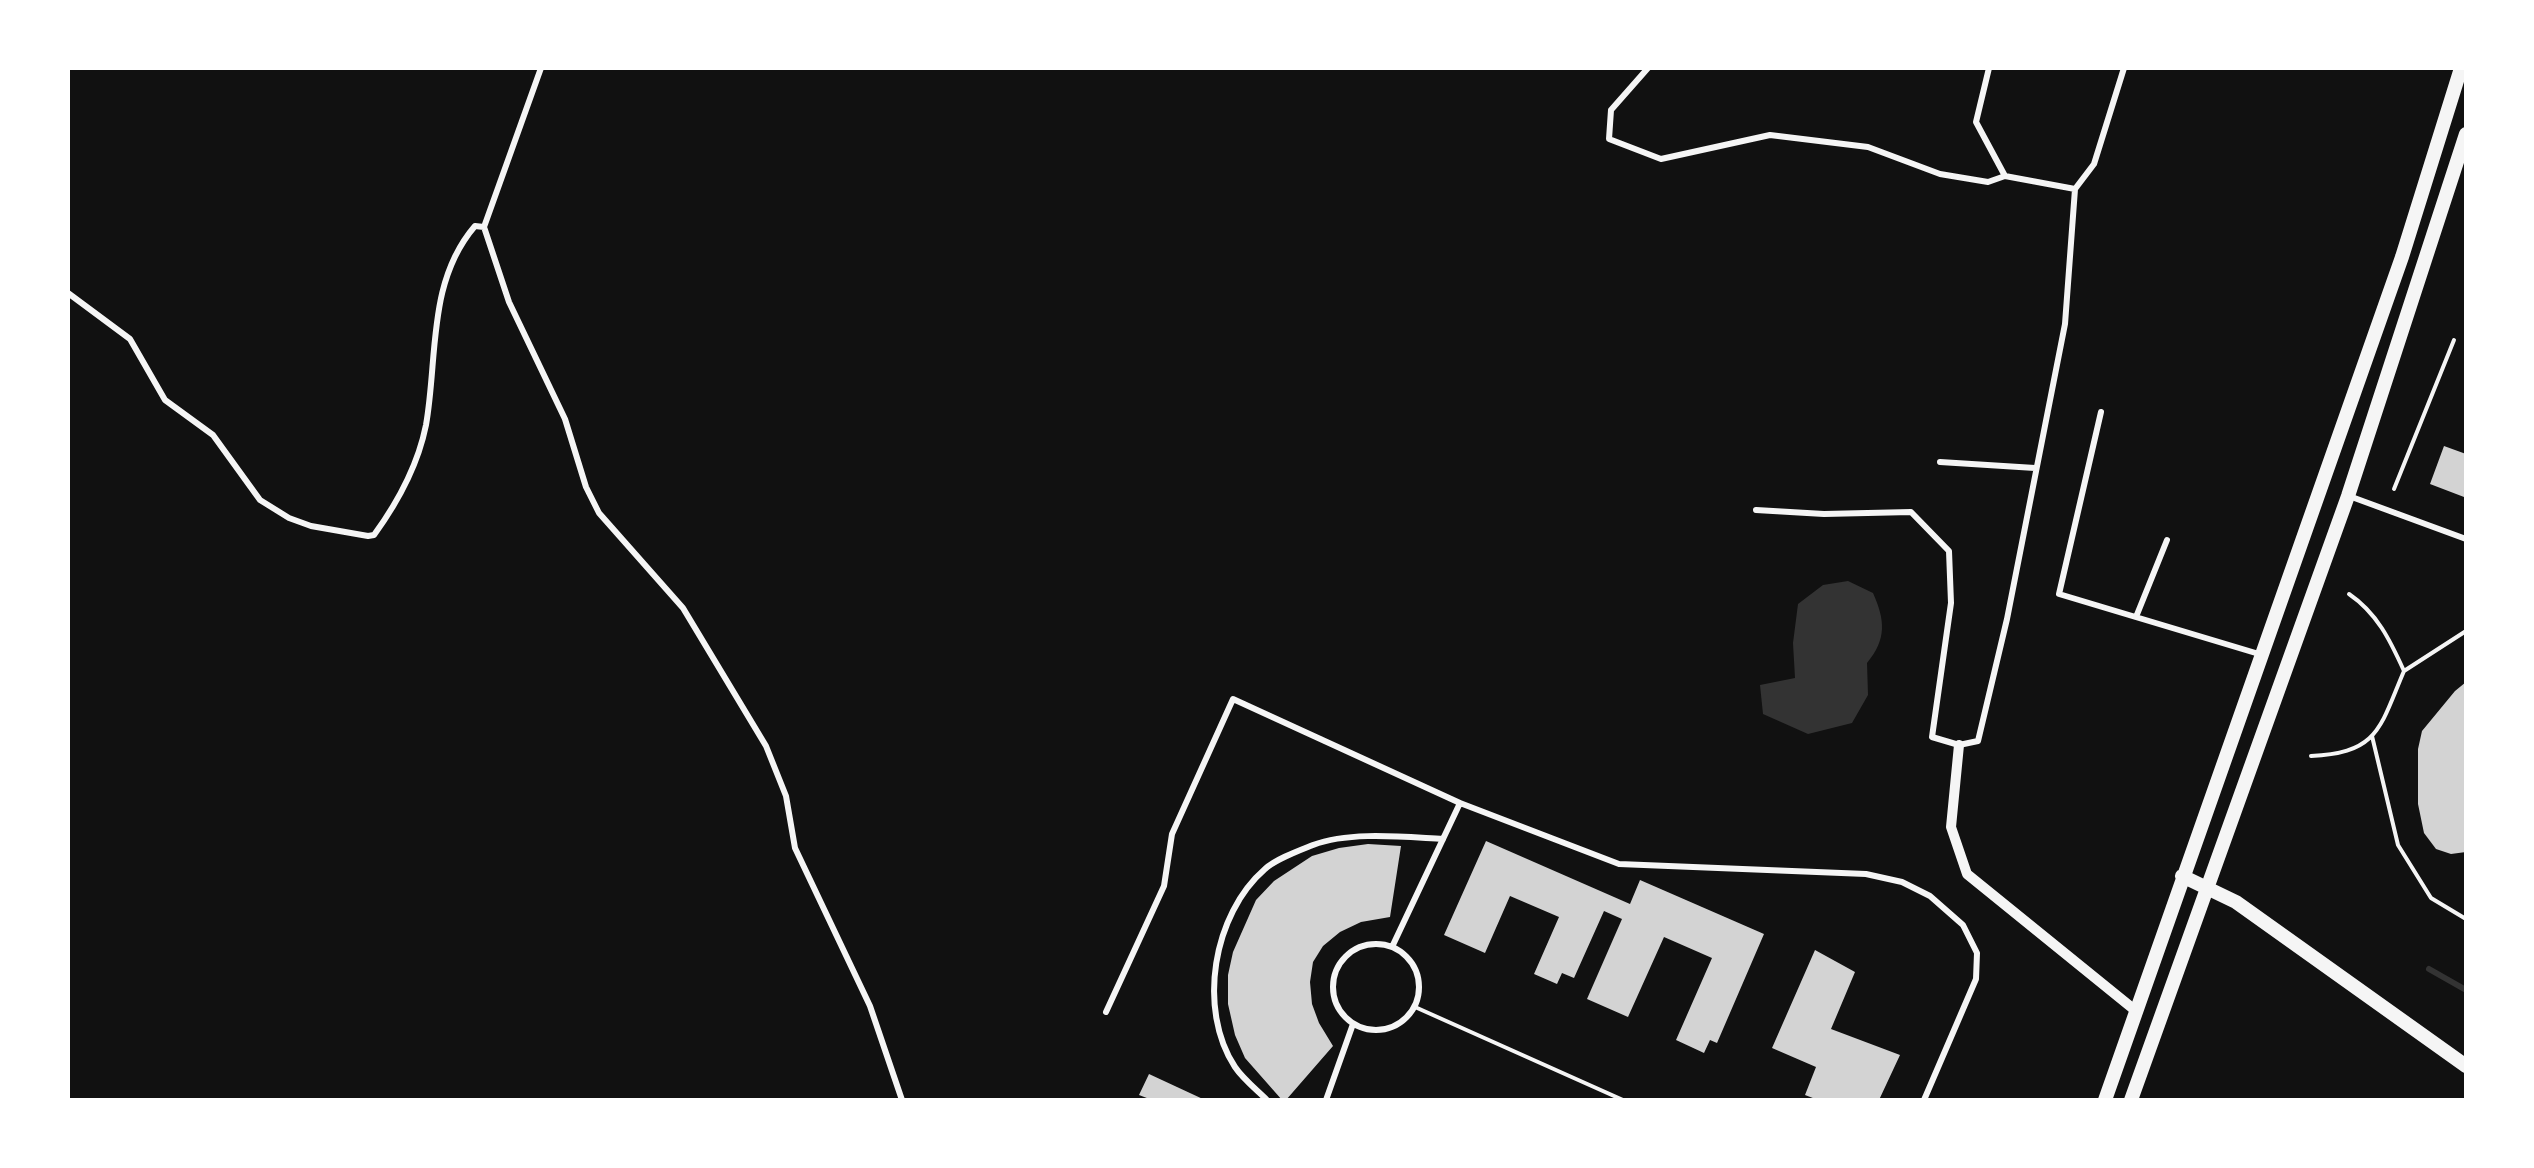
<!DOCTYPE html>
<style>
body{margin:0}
#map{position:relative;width:2534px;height:1168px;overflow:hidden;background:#111;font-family:"Fira Sans Condensed",sans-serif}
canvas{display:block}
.frame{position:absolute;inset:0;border:70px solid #fff;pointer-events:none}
</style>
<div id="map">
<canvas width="2534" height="1168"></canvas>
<div class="frame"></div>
</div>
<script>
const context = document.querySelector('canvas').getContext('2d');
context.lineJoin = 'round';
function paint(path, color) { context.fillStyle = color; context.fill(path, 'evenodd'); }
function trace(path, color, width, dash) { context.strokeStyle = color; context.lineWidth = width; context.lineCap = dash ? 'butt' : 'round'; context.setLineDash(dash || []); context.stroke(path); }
const water = new Path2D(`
 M1848,581l25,12c12,27 14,46 -6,70l1,32 -16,28 -44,11 -45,-20 -3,-29 35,-7 -2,-35 5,-39 25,-19z`);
const stream = new Path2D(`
 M2429,969l37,21`);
const building = new Path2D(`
 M2444,446l22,8 -2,43 -34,-13z
 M2466,682v170l-15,2 -15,-5 -12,-16 -6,-29v-55l4,-18 33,-40z
 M1486,841l144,63 10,-24 124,54 -47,109 -7,-3 -6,13 -28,-13 36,-82 -48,-21 -36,80 -41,-18 35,-80 -18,-8 -30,67 -12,-5 -5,11 -23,-10 25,-57 -49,-21 -25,57 -41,-18z
 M1368,844l33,2 -11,71 -29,5 -21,10 -17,14 -10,16 -3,20 2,22 7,19 14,23 -47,54h-4l-37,-42 -10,-23 -7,-31v-29l5,-23 23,-52 18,-19 38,-25 27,-8z
 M1815,950l40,22 -24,57 69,26 -21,45h-61l-13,-5 11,-28 -44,-19z
 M1149,1074l56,26h-53l-13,-5z`);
const path = new Path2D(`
 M2394,489l60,-149
 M2404,671l62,-40
 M2372,736l26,109 33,53 35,21
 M2311,756c68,-3 69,-29 93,-85 -14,-31 -27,-58 -55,-77
 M1415,1007l208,93`);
const service = new Path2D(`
 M541,68l-57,159 25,75 56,117 21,68 13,26 84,95 83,138 20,50 9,52 75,158 32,94
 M1648,68l-37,42 -2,29 52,20 109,-24 98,12 72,27 48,8 17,-6
 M1989,68l-13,54 29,54 70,13 19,-25 30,-96
 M68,293l62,46 35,61 48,35 47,65 29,18 22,8 57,10 6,-1c24,-33 44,-70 52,-110 12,-68 1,-143 49,-199l9,1
 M2101,412l-42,182 200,60
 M1940,462l95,6
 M2349,496l117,43
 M1756,510l68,4 87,-2 38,39 2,52 -19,134 27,8 19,-4 29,-122 58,-295 10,-135
 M2136,617l31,-77
 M1333 987a43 43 0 1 1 86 0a43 43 0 1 1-86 0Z
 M1392,947l68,-144 159,61 247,10 36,8 28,14 33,29 14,28 -1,26 -52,121
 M1106,1012l58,-126 8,-52 61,-135 227,104
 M1267,1100c-10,-10 -24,-21 -32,-33 -38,-58 -22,-153 30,-198 11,-10 33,-18 48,-24 37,-14 91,-8 130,-6
 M1326,1100l27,-76`);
const minor = new Path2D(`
 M1959,745l-8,82 16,47 169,137`);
const tertiary = new Path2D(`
 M2182,876l54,26 230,164
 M2105,1100l297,-843 59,-189
 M2131,1100l217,-604 118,-362`);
paint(water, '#333');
trace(stream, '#333', 6);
paint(building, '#d3d3d3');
trace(path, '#f5f5f5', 4);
trace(service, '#f5f5f5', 6);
trace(minor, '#f5f5f5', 10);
trace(tertiary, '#f5f5f5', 14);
</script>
